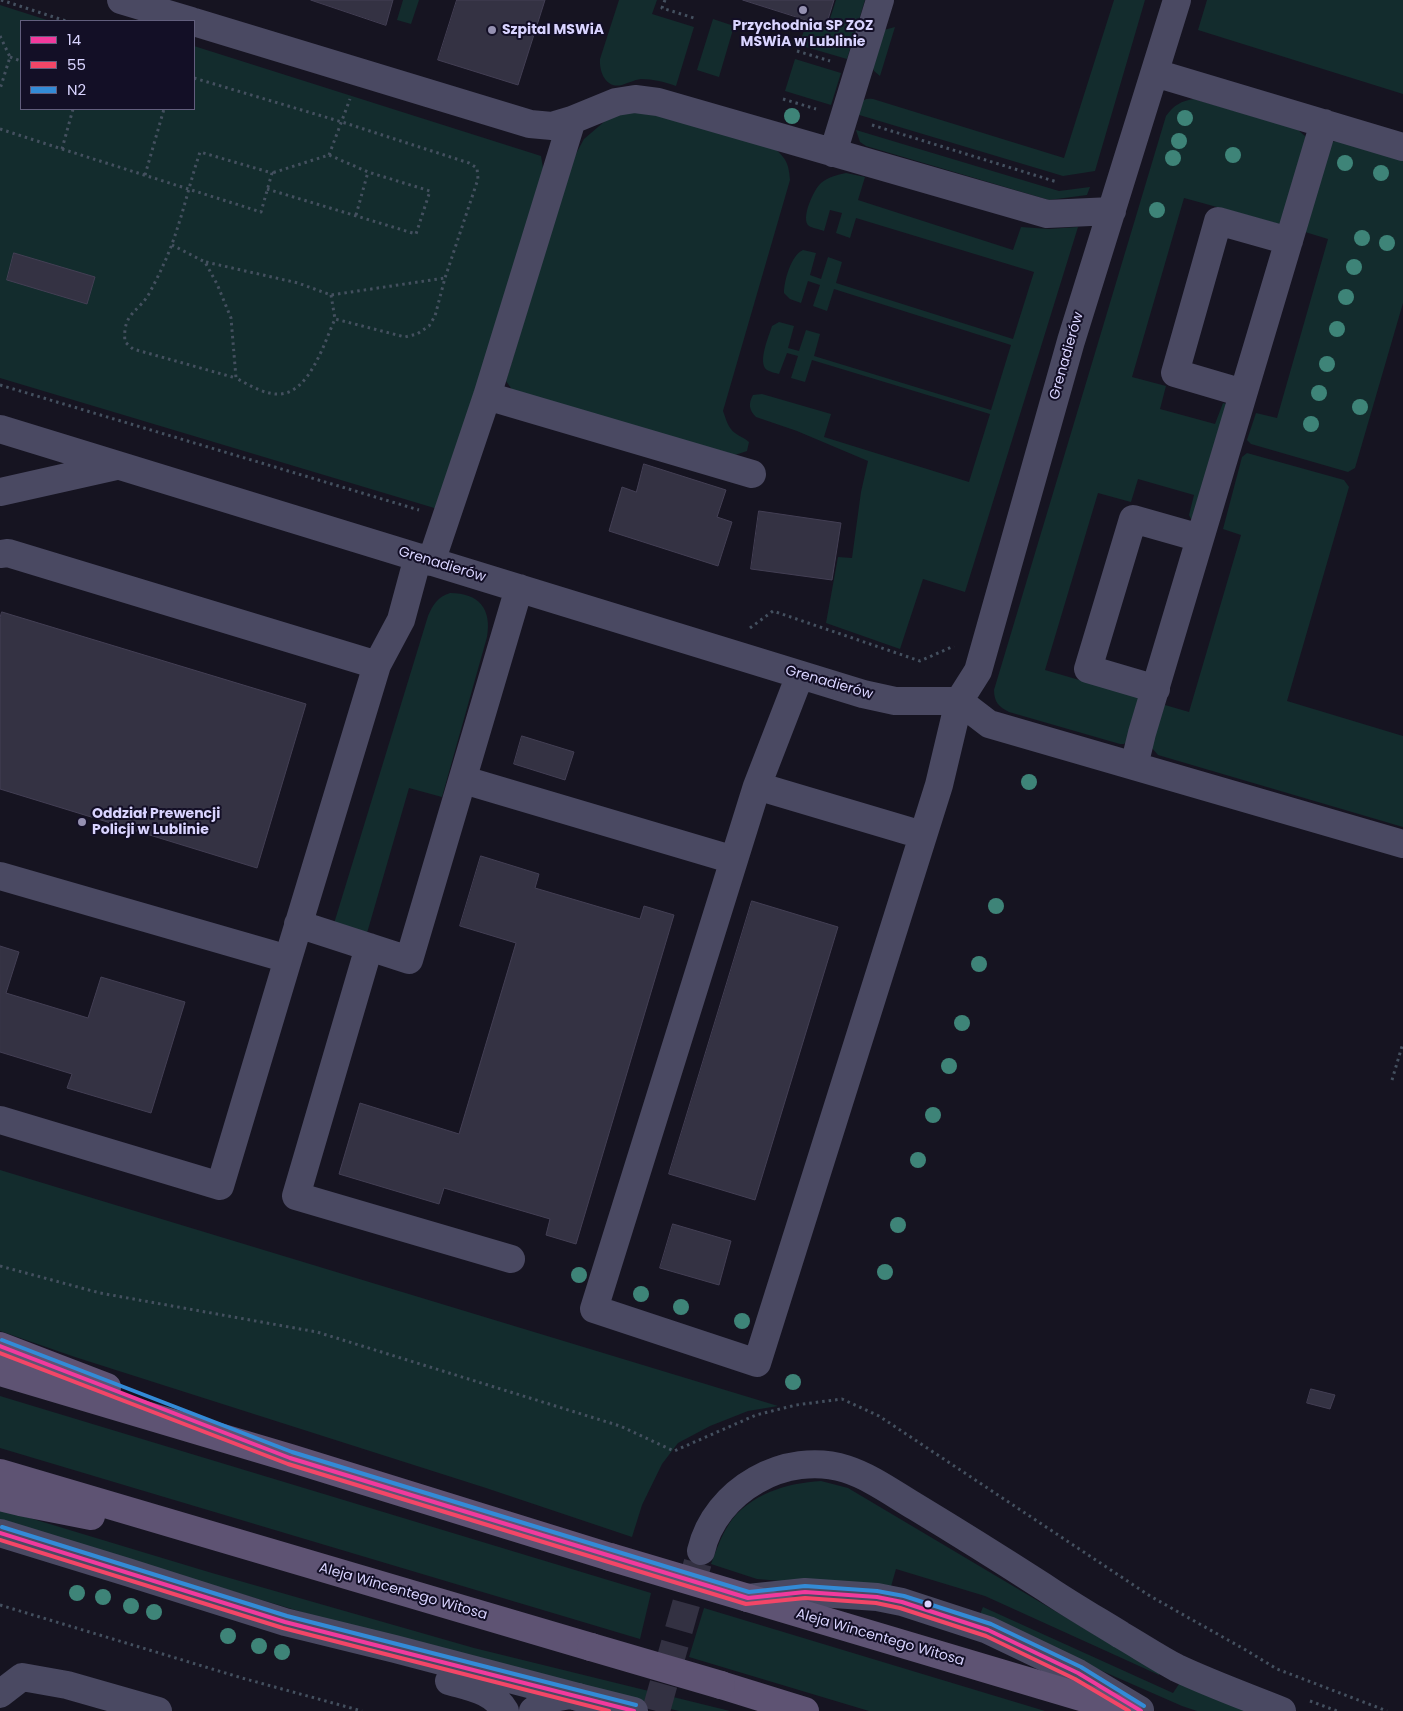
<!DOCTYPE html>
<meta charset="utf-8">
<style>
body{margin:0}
#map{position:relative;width:1403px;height:1711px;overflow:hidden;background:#161421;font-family:Poppins,sans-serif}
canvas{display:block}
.legend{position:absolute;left:20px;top:20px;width:175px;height:90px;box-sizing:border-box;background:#130f26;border:1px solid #625e7d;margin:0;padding:6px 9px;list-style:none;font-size:15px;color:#d9d4ff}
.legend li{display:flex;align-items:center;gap:10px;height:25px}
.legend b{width:25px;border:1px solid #625e7d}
</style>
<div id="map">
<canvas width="1403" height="1711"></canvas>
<ul class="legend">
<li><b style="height:6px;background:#f13a9d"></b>14</li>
<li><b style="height:6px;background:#f34667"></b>55</li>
<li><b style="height:6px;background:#338bd7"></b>N2</li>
</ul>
</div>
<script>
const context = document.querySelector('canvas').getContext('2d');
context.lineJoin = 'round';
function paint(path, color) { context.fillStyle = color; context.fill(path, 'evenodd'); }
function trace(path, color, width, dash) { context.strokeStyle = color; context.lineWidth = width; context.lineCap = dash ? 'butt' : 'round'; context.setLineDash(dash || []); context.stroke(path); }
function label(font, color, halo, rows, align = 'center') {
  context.font = font + ' Poppins,sans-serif'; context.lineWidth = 4; context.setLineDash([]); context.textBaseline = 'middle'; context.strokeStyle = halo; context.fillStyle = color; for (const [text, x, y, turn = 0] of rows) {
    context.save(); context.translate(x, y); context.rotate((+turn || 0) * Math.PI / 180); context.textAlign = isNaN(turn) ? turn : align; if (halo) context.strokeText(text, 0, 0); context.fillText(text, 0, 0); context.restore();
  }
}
const green = new Path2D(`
 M403,0h16l-8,24 -14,-4z
 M619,0h38l-5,14 42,13 -18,59c-11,-4 -23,-7 -35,-7 -7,1 -13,4 -19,6 -16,4 -23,-13 -22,-26z
 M836,0h29l-18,59 -48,-14 8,-23 20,6z
 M1114,0h31l-50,171 -32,5 -207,-62c4,-10 5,-17 17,-15l191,59z
 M1207,0h196v94l-205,-64z
 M0,5l50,16h-29v88h173v-63l347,110 5,30 -105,324 -441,-132z
 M713,19l21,7 -15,51 -22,-7z
 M895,27l-15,49 -6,-5 -2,-6 12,-35z
 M795,59l46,14 -10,32 -46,-14z
 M1194,99l103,30 8,7 2,7 -24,80 -4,1 -95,-26 -52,179 34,9 -6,23 55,15 8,-21 4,1 -32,115h-4l-2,-4 5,-20 -56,-16 -7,23 -33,-9 -53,177 96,28 -13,43 -4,3h-4l-111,-32c-10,-5 -15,-10 -15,-22l172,-574c8,-11 15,-15 28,-17z
 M642,110l132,38c12,10 15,16 16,32l-67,231c3,8 5,17 12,22 5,4 10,5 14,9l-2,9 -12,4 -222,-64 -7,-10 66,-220 12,-22 28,-24z
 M856,130l203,61 31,-4 -3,8 -38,5 -183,-54 -6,-4z
 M1337,141l66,19v143l-48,165 -7,4 -97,-28 -4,-4 9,-27 21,5 51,-179 -23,-7 26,-90z
 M846,173l19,4 -7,23 155,50 8,-23 28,2 29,-2 -113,365 -42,-13 -23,70 -74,-26 12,-66 14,1 9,-66 7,-31 -71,-30 -41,-14c-7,-7 -8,-13 -3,-22l9,-1 69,20 -7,23 145,45 21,-68 -178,-54 -7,22 -14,-4 7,-22 -11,-3 -8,21c-3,-1 -9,-2 -12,-4 -10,-7 2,-34 5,-44l7,-4 15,4 -6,22 11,3 7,-21 14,4 -6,22 177,54 20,-65 -177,-56 -7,22 -14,-5 7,-21 -12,-4 -7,22 -11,-4 -6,-6c0,-12 7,-38 19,-43l13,3 -6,22 11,4 7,-22 14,5 -6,21 177,56 21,-67 -178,-54 -6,20 -14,-5 6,-20 -12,-3 -6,21c-5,-2 -12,-3 -15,-5 -9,-7 5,-37 12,-43 7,-6 16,-8 25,-10z
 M1247,453l97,27 5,7 -62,214 116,35v91l-245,-72 -7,-8 11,-40 3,-2 24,7 52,-177 -18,-6 19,-72z
 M450,593c29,0 42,16 37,44l-45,160 -33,-9 -44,152 -33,-10 96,-314c5,-11 9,-19 22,-23z
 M0,1170l778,236 -30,5 -38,15 -32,17 -16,21 -20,41 -10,32 -146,-49 -411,-131 -75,-26z
 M0,1396l651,197 -11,46 -640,-191z
 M821,1481l27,7 271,161 43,21 -3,5 -174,-79 -89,-27 -6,21 -133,-11 -46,-15c5,-13 10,-28 18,-40 20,-30 58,-41 92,-43z
 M0,1509l212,64 262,75 256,63h-51l-216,-51 -255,-76 -208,-60z
 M983,1607l190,86 8,-12 75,30h-59l-15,-5 -203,-89z
 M704,1608l341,103h-176l-180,-54z`);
const building = new Path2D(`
 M311,0h82l-7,25z
 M457,0h88l-27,85 -80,-25z
 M743,0h91l-8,26z
 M14,253l81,24 -8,27 -80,-24z
 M644,464l82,26 -9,27 15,5 -14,44 -109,-35 13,-44 14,5z
 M759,511l82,12 -9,57 -81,-11z
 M2,612l304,92 -49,164 -257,-79v-171z
 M522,736l52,16 -9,28 -51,-16z
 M481,856l58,18 -4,14 105,31 4,-13 30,9 -98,329 -30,-9 4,-16 -106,-31 -5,16 -100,-30 21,-71 99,31 57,-191 -56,-17z
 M752,901l86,26 -83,273 -86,-26z
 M0,946l19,6 -13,41 82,25 13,-41 84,25 -34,111 -84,-25 5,-14 -72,-22z
 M673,1224l58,17 -12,44 -59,-17z
 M1311,1389l24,6 -5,14 -23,-6z`);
const minorTunnel = new Path2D(`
 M656,1711l45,-160`);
const path = new Path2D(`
 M1,0l65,21
 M665,0l-3,8 35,11
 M0,36l10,21 -10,32
 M797,51l33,10
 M10,57l11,4
 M194,78l148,44 127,41 8,5 1,11 -33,99 -10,38 -6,10 -12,8 -12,3 -70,-18c-11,24 -25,73 -55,75 -15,1 -31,-9 -44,-16
 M783,99l33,10
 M872,125l185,57
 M0,129l62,20 11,-40
 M62,149l199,63 11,-39 -72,-21c-10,30 -17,62 -28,92 -6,16 -13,31 -21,46 -11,23 -29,21 -26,52l8,7 103,29 -5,-60 -14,-34 -12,-22 -33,-17
 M329,155l21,-56
 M145,175l19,-66
 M267,189l149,45 14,-43 -62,-19 -39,-17 -57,18
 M356,215l12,-43
 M206,262l92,21 33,12 114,-17
 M331,295l4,24
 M0,385l419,125
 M750,628l23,-17 147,50 34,-15
 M1392,1080l11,-37
 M0,1266l100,27 217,39 303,94 54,25 82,-36 40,-10 46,-6 37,17 271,180 94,53 33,20 110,42
 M0,1605l242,73 120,33
 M1310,1701l27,10`);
const minor = new Path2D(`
 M121,0l70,21
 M194,22l336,102 22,2 20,-6 44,-18 19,-3 23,3 389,112 65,-3
 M1155,73l248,74
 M833,153l47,-153
 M1243,393l-68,-20 43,-152 71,20
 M487,396l265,78
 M0,429l863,265 32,7h64
 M0,492l116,-26
 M0,554l8,-1 369,112 -89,294 -288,-83
 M431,562l56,-166 85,-276
 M377,665l24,-45 17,-63
 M800,675l-43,111 -163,523 163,54 182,-578 20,-84 19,-30 93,-330 106,-341
 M1156,689l-68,-20 45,-150 67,19
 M959,701l30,23 414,120
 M1134,766l8,-33 182,-610
 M464,780l270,80
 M757,786l165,49
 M298,924l111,36 110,-372
 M369,947l-73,249 215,63
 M0,1120l220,66 68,-227
 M0,1533l127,39 158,50 110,27 183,48
 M701,1551c14,-61 85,-101 145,-82 25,8 48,25 70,38 43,26 86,53 128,80 25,17 51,32 77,48 19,11 37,23 56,33 34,16 70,29 105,43
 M748,1598l57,-6 72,5 25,5 86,28 90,43 62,37
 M449,1681c20,6 44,9 56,30
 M0,1694l22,-17 45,8 91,26
 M533,1711l15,-12 22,-4`);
const major = new Path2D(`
 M0,1346l107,41
 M0,1372l290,86 320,99
 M0,1473l591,174
 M0,1497l20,5 71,14
 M748,1598l380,113
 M721,1685l84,26`);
const minorBridge = new Path2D(`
 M578,1697l56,14`);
const majorBridge = new Path2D(`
 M610,1557l138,41
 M591,1647l130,38`);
const bus1 = new Path2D(`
 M0,1346l290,112 458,140 57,-6 72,5 25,5 86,28 90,43 63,38
 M0,1533l285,89 349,89`);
const bus2 = new Path2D(`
 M0,1353l288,111 458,140 59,-6 71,5 24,5 86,28 89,43 54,32
 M0,1540l283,88 326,83`);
const bus3 = new Path2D(`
 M2,1340l290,112 457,140 56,-6 72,5 27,5 87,28 90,43 63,39
 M2,1527l285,89 349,89`);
const trees = [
 [792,116],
 [1185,118],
 [1179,141],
 [1233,155],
 [1173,158],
 [1345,163],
 [1381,173],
 [1157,210],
 [1362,238],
 [1387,243],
 [1354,267],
 [1346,297],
 [1337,329],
 [1327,364],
 [1319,393],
 [1360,407],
 [1311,424],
 [1029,782],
 [996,906],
 [979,964],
 [962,1023],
 [949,1066],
 [933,1115],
 [918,1160],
 [898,1225],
 [885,1272],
 [579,1275],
 [641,1294],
 [681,1307],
 [742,1321],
 [793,1382],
 [77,1593],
 [103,1597],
 [131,1606],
 [154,1612],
 [228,1636],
 [259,1646],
 [282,1652]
];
const markers = [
 [803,10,5,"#9591b1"],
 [492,30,5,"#9591b1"],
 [82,822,5,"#9591b1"],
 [928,1604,4.5,"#d9d4ff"]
];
const poiNames = [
 ["Przychodnia SP ZOZ",803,26,"center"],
 ["MSWiA w Lublinie",803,42,"center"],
 ["Szpital MSWiA",502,30],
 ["Oddział Prewencji",92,814],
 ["Policji w Lublinie",92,830]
];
const streetNames = [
 ["Grenadierów",1067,356,-74],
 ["Grenadierów",442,565,17],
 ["Grenadierów",829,683,16],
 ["Aleja Wincentego Witosa",403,1592,16],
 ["Aleja Wincentego Witosa",880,1638,16]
];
paint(green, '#132c2d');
paint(building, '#343243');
trace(building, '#433f54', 1);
trace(minorTunnel, '#333142', 28, [28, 14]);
trace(path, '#44505f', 3, [2.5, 4]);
trace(minor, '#4a4962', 28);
trace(major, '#5e5373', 28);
trace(minorBridge, '#4a4962', 28);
trace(majorBridge, '#5e5373', 28);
trace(bus1, '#f13a9d', 4);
trace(bus2, '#f34667', 4);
trace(bus3, '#338bd7', 4);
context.fillStyle = '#3e8478';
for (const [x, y] of trees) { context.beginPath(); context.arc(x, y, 8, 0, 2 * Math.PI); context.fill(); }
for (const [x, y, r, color] of markers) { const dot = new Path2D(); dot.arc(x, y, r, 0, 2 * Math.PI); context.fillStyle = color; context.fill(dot); trace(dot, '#130f26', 2); }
label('bold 14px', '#d9d4ff', '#130f26', poiNames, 'left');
label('14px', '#d9d4ff', '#130f26', streetNames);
</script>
